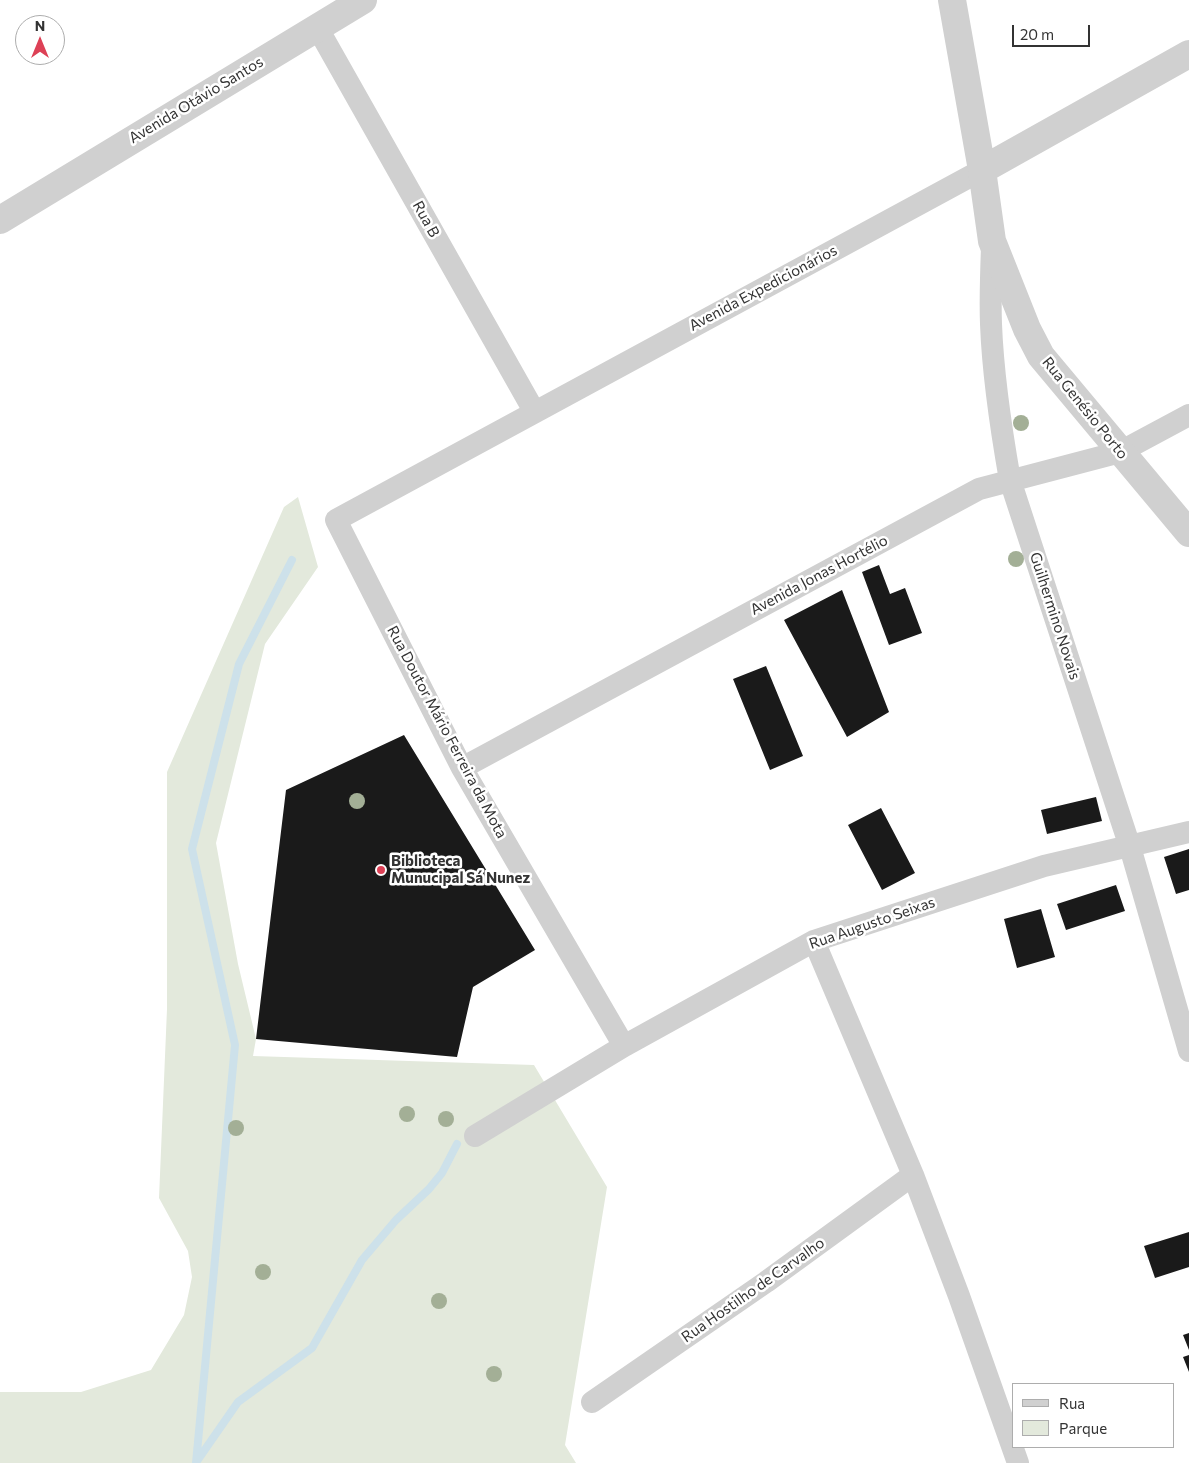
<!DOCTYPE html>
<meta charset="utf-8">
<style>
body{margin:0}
#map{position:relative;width:1189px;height:1463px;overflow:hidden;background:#fff;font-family:Commissioner,sans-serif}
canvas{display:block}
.legend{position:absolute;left:1012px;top:1383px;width:162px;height:65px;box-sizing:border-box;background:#fff;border:1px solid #adadad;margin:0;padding:6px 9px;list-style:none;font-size:15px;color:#333}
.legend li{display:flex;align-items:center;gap:10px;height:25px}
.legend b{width:25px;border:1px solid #adadad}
.north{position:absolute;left:15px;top:15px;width:50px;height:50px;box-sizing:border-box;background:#fff;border:1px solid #adadad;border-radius:50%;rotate:0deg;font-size:14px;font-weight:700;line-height:20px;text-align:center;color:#333}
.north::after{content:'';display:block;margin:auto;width:18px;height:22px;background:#dd4156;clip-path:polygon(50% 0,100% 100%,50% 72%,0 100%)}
.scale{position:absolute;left:1012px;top:25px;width:78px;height:22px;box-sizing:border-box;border:2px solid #333;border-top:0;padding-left:6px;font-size:15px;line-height:18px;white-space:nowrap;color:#333;-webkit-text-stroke:4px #fff;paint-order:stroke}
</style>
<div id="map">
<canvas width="1189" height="1463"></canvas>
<ul class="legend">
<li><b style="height:6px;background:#d0d0d0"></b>Rua</li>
<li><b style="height:14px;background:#e3e9dc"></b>Parque</li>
</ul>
<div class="north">N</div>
<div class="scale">20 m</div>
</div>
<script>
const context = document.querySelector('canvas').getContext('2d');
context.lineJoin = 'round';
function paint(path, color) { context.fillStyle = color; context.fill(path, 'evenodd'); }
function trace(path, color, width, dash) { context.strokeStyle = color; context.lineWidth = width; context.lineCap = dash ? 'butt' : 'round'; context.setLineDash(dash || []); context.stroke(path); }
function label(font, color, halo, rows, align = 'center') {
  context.font = font + ' Commissioner,sans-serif'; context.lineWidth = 5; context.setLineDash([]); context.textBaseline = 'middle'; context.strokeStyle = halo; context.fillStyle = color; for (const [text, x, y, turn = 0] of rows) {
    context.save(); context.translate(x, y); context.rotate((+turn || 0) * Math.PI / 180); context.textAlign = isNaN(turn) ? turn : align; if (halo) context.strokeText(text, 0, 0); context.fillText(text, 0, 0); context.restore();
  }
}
const green = new Path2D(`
 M298,497l20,70 -53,77 -49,199 22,121 18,75 -3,17 281,9 73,122 -42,258 11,18h-576v-71h81l70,-22 33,-55 8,-38 -4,-26 -29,-53 8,-189v-237l117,-265z`);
const stream = new Path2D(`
 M197,1461l41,-59 74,-54 50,-88 34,-40 33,-31 13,-16 15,-29
 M196,1463l39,-418 -43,-196 47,-185 53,-104`);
const building = new Path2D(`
 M879,565l11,29 15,-6 17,45 -33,12 -27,-73z
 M842,590l47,122 -42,25 -63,-117z
 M766,666l37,90 -33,14 -37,-91z
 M404,735l131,215 -62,37 -16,70 -201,-18 30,-249z
 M1096,797l6,24 -55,13 -6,-24z
 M881,808l34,65 -33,17 -34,-65z
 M1189,849v41l-13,4 -12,-37z
 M1116,885l9,26 -59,19 -9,-26z
 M1041,909l14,48 -38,11 -13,-49z
 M1189,1232v35l-34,11 -11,-32z
 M1189,1333v17l-6,-15z
 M1189,1355v17l-6,-15z`);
const minor = new Path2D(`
 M317,27l217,384
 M992,247c-1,26 -2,52 -1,77 2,53 10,105 19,156l120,367 59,204
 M462,768l517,-279 141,-37 69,-37
 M814,941l99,234 46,121 59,167
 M624,1046l-162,-278 -126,-248 646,-350
 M475,1136l149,-90 190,-105 230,-75 145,-34
 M592,1402l174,-120 147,-107`);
const tertiary = new Path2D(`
 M952,0l30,170 10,71 35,88 14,27 148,177
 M982,170l207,-116
 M0,220l363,-220`);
const trees = [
 [1021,423],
 [1016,559],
 [357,801],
 [407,1114],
 [446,1119],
 [236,1128],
 [263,1272],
 [439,1301],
 [494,1374]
];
const markers = [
 [381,870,5,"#dd4156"]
];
const streetNames = [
 ["Avenida Otávio Santos",196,100,-31],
 ["Rua B",426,219,61],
 ["Avenida Expedicionários",763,288,-28],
 ["Rua Genésio Porto",1085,408,51],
 ["Avenida Jonas Hortélio",819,575,-28],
 ["Guilhermino Novais",1055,616,72],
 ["Rua Doutor Mário Ferreira da Mota",447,732,62],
 ["Rua Augusto Seixas",872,923,-19],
 ["Rua Hostilho de Carvalho",753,1290,-35]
];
const poiNames = [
 ["Biblioteca",391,861],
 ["Munucipal Sá Nunez",391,878]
];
paint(green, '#e3e9dc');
trace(stream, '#cde1ea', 8);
paint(building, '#1a1a1a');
trace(minor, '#d0d0d0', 22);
trace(tertiary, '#d0d0d0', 28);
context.fillStyle = '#a3af96';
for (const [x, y] of trees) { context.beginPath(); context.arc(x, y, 8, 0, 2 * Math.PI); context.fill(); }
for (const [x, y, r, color] of markers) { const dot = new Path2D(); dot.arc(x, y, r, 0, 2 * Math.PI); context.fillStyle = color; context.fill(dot); trace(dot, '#fff', 2); }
label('15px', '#333', '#fff', streetNames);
label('bold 15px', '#333', '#fff', poiNames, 'left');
</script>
